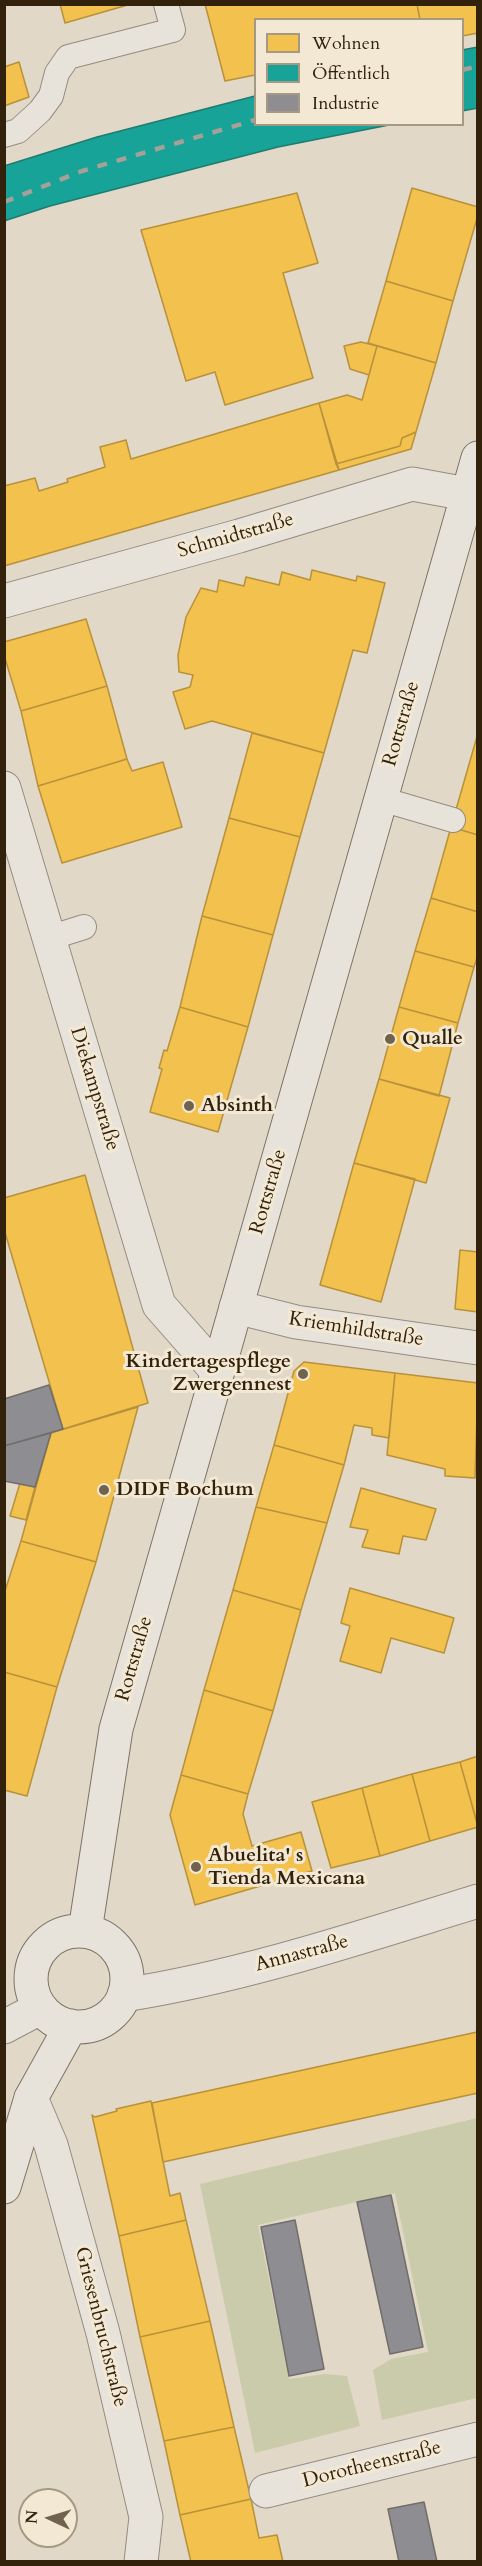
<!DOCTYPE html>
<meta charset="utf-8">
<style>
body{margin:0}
#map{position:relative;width:482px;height:2566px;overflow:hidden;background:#e2d8c7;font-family:Cardo,serif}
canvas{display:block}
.frame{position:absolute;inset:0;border:6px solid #32220c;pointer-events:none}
.legend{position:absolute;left:254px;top:18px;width:210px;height:108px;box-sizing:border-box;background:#f3e8d3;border:2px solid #a69983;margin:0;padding:8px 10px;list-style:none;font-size:18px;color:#32220c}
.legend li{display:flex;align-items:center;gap:12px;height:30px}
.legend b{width:30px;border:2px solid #a69983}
.north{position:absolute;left:18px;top:2488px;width:60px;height:60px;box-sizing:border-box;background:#f3e8d3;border:2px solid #a69983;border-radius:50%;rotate:274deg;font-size:16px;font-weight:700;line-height:24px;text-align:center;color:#32220c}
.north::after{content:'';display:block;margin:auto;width:21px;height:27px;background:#70624d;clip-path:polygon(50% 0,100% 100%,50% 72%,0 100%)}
</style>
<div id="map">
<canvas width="482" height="2566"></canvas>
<div class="frame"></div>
<ul class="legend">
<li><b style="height:16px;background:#f2c14e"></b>Wohnen</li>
<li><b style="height:16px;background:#17a398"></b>Öffentlich</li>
<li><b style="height:16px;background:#8d8d92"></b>Industrie</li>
</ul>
<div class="north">N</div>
</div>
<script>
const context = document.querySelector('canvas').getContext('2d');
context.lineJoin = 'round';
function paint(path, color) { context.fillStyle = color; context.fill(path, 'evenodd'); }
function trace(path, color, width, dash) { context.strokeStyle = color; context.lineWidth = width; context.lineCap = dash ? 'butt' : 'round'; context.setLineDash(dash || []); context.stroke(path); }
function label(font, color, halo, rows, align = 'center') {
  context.font = font + ' Cardo,serif'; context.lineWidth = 6; context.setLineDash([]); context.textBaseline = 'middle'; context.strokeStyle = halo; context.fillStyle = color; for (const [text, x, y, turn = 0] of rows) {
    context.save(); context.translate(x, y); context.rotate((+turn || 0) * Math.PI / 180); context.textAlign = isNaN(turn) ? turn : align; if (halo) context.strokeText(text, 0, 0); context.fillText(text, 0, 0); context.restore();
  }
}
const green = new Path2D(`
 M477,2118v280l-95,22 -9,-50 18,-11 37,-7 -33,-159 -137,32 31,154 36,-5 22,2 13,50 -105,27 -55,-269z`);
const homes = new Path2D(`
 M60,4h71l-66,19z
 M205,4h212l3,16h-165v55l-30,6z
 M417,4h61v29l-16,3v-16h-42z
 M19,62l10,35 -25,9v-39z
 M412,188l66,19v8l-25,86 -67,-20z
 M297,193l21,70 -35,10 30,105 -88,27 -10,-33 -29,9 -45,-151z
 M386,281l67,20 -17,62 -68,-20z
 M361,342l16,4 -8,29 -19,-6 -6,-23z
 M377,346l59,17 -20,69 -14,6 -2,8 -64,18 -17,-61 28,-8 15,5z
 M319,403l20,67 -335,96v-80l31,-8 4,13 29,-9 -1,-3 38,-12 -5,-20 26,-7 5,19z
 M416,432l-5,17 -72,21 -3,-6 64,-18 2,-8z
 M312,570l44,11 1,-5 28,7 -18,70 -14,-3 -29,103 -112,-32 -27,8 -12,-37 17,-5 3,-12 -14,-3 -1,-17 8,-38 15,-29 16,4 2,-12 25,6 2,-9 33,8 3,-13 28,8z
 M86,619l21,67 -86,25 -17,-56v-13z
 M107,686l20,73 -89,27 -17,-75z
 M252,733l72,20 -24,84 -71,-19z
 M478,733v102l-27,-8z
 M127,759l5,12 31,-9 19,65 -120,36 -24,-77z
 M229,818l71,19 -27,98 -71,-19z
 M451,827l27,8v77l-47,-14z
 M431,898l47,14v43l-4,12 -59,-16z
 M202,916l71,19 -25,92 -68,-20z
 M415,951l59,16 -16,56 -59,-16z
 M180,1007l68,20 -30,105 -68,-20 12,-43 -3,-1 5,-18 3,1z
 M399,1007l59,16 -19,73 -60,-17z
 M379,1079l71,19 -24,85 -72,-20z
 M354,1163l61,16 -34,123 -61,-17z
 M85,1175l63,228 -85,26 -59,-200v-31z
 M460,1250l18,2v60l-23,-3z
 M304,1362l91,11 -6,65 -17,-3v-7l-18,-3 -10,40 -70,-20 20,-74z
 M395,1373l83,10 -3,95 -30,-2v-7l-58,-14z
 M138,1407l-42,155 -75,-21 30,-108z
 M274,1445l70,20 -17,58 -71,-16z
 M20,1483l15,4 -9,33 -16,-4z
 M361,1488l75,21 -10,31 -23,-4 -4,18 -37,-7 6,-17 -18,-3z
 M256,1507l71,16 -26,87 -68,-20z
 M21,1541l75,21 -39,125 -53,-15v-78z
 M350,1588l104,30 -10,35 -53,-15 -10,35 -41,-12 10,-35 -9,-3z
 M233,1590l68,20 -28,101 -69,-21z
 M4,1672l53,15 -30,109 -23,-6z
 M204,1690l69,21 -25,83 -67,-19z
 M478,1756v70l-18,-64z
 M460,1762l18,65 -48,14 -18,-67z
 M412,1774l18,67 -50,15 -18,-68z
 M181,1775l67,19 -5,20 9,32 49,-14 11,39 -117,34 -25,-90z
 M362,1788l18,68 -49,12 -19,-66z
 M477,2032l1,61 -315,69 -11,-59z
 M151,2101l19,95 10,-3 6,27 -67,16 -27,-121 3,2 22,-6 -1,-2z
 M186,2220l24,101 -70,16 -21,-101z
 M210,2321l24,106 -70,14 -24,-104z
 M234,2427l17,72 -71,16 -16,-74z
 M251,2499l8,39 18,-3 6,27h-92l-11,-47z`);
const public = new Path2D(`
 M478,47v61l-16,3v-61z
 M255,96v28h139l-116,23 -228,59 -46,15v-55l93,-29z`);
const industry = new Path2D(`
 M49,1385l14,44 -59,17v-47z
 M51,1433l-16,54 -31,-6v-35z
 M391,2195l32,152 -33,7 -33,-152z
 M295,2220l29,149 -35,7 -28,-149z
 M424,2502l13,60h-38l-11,-53z`);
const lane = new Path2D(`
 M4,135l14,-4 22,-20 11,-15 6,-23 11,-16 105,-27 -7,-26
 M381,799l72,21
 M49,938l35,-11`);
const street = new Path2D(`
 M4,601l235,-65 173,-52 55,10
 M4,788l155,517 58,66
 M236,1307l60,15 182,26
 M124,1995c121,-19 237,-58 354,-94
 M4,2027l36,-19
 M31,2098l20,47 52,188 43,184 -5,45
 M266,2491l212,-52`);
const secondary = new Path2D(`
 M85,1931l31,-202 362,-1271
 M31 1979a48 48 0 1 1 96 0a48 48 0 1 1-96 0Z
 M4,2187l27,-89 40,-72`);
const rail = new Path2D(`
 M462,70l16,-4
 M4,202l78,-31 173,-51`);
const markers = [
 [390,1039,6,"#70624d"],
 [189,1106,6,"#70624d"],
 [303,1374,6,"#70624d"],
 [104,1490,6,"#70624d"],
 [196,1867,6,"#70624d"]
];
const streetNames = [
 ["Schmidtstraße",236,536,-16],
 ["Rottstraße",402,724,-74],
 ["Diekampstraße",94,1089,73],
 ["Rottstraße",269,1192,-74],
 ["Kriemhildstraße",356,1330,9],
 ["Rottstraße",135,1659,-74],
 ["Annastraße",302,1954,-15],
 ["Griesenbruchstraße",100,2327,76],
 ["Dorotheenstraße",372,2465,-14]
];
const poiNames = [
 ["Qualle",402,1039],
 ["Absinth",201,1106],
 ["Kindertagespflege",291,1362,"right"],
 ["Zwergennest",291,1385,"right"],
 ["DIDF Bochum",116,1490],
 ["Abuelita' s",208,1856],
 ["Tienda Mexicana",208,1879]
];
paint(green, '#cacbaa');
paint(homes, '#f2c14e');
trace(homes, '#b8913a', 1.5);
paint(public, '#17a398');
trace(public, '#1f7c6e', 1.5);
paint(industry, '#8d8d92');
trace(industry, '#726d6a', 1.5);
trace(lane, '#948c80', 26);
trace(street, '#948c80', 35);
trace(secondary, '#7b7367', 35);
trace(lane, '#e8e3da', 24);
trace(street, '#e8e3da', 33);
trace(secondary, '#e8e3da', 33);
trace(rail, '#a6a097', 4.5, [10, 10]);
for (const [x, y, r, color] of markers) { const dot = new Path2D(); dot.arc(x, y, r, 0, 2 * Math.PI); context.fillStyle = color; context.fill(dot); trace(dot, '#f3e8d3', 2); }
label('20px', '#32220c', '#f3e8d3', streetNames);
label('bold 20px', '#32220c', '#f3e8d3', poiNames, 'left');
</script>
